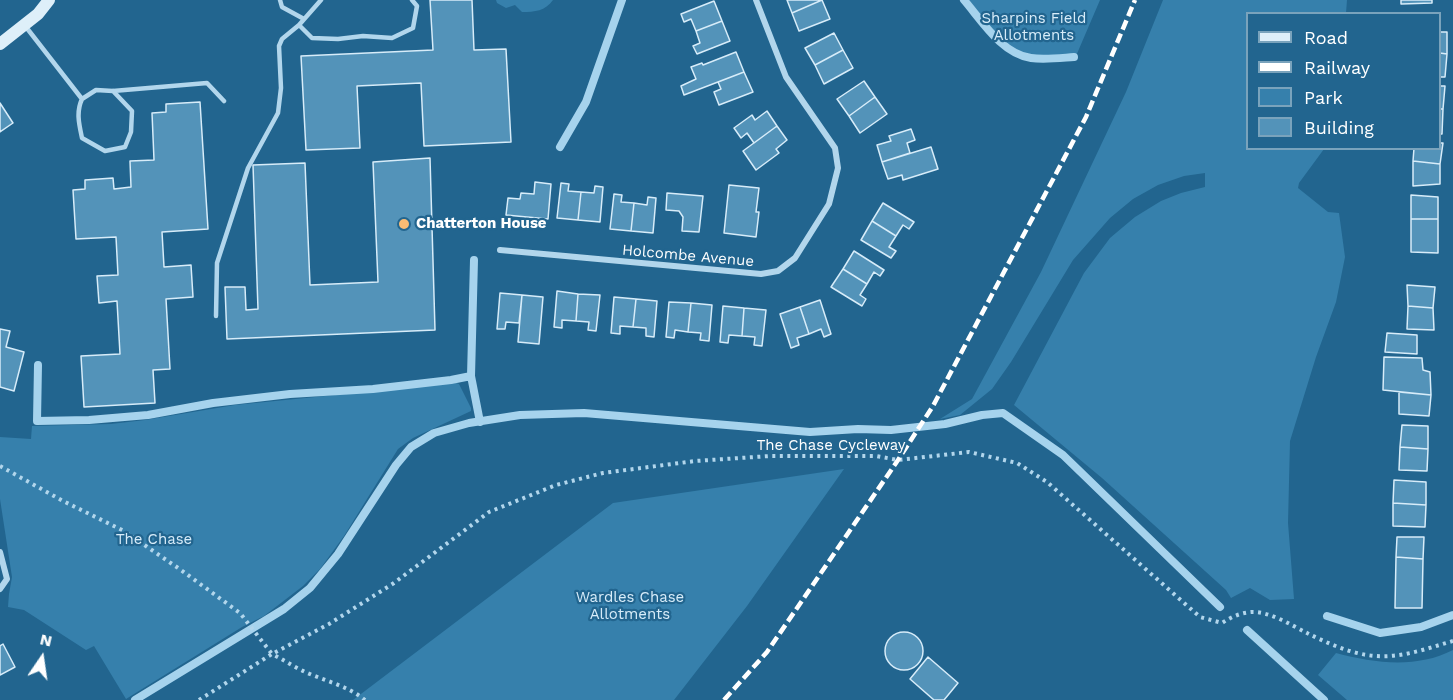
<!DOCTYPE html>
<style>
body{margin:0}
#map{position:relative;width:1453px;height:700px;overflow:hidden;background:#22658f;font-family:"Work Sans",sans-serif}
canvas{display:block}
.legend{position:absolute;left:1246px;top:12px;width:195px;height:138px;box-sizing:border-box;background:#22658f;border:2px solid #7aa3bc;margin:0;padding:8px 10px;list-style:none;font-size:18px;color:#fff}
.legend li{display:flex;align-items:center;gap:12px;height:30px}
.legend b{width:30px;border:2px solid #7aa3bc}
.north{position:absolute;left:12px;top:628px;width:60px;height:60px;-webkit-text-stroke:4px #22658f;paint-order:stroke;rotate:13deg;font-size:16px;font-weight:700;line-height:24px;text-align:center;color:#fff}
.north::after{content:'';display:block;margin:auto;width:21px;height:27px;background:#fff;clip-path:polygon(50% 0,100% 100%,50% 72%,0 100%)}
</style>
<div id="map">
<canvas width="1453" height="700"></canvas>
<ul class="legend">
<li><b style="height:8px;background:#deeff9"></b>Road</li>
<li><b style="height:8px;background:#fff"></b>Railway</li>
<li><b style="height:16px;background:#3680ac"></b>Park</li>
<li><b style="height:16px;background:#5393b9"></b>Building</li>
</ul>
<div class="north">N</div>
</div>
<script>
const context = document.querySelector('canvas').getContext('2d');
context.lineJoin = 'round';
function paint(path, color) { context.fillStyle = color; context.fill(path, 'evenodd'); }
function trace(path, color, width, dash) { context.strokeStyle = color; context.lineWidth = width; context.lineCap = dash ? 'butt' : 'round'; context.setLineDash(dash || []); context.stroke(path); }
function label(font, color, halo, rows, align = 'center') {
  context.font = font + ' "Work Sans",sans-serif'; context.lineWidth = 4.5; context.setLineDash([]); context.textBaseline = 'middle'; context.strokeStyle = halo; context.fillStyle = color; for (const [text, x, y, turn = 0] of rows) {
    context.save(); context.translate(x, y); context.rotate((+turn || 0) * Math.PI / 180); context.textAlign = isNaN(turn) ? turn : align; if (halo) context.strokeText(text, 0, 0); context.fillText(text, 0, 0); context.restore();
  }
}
const green = new Path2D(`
 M496,0h57c-8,11 -18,12 -31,12l-7,-7 -9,3 -9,-5z
 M969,0h131l-24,56c-14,0 -29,1 -42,0 -31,-3 -49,-34 -65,-56z
 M1163,0h184l-1,13 -98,1v134l76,1 -25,34 -1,5 30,24 11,1 6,44 -9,45 -20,55 -26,84 -2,82 6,76 -24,1 -20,-12 -19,10 -5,-8 -124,-112 -88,-73 70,-132 26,-35 25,-21 26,-16 20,-8 24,-6v-14l-21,3 -26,9 -25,14 -23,19 -37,42 -62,102 -19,27 -32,26 -20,4 32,-20 69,-127 85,-180z
 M456,383l3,1 12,24v3l-58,27 -15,11 -54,87 -24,33 -17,17 -39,30 -22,11 -116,72 -32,-53 -8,4 -62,-40 -16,-3 1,-13 3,-17 -12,-78v-62l31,2 1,-13 79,-2 34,-4 90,-15z
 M844,469l-97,137 -73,94h-321l260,-197z
 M1453,650v50h-106l-29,-25 18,-22c38,10 80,16 117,-3z`);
const stream = new Path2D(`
 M964,0c18,21 38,54 67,58 13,2 29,0 43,-1
 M560,147l26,-45 36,-102
 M474,260l-3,116 9,46
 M38,365l-1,56 52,-1 59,-5 65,-12 77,-9 83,-5 78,-9 20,-4
 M1327,616l53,17 41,-6 32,-12
 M1247,630l77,70
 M135,700l149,-91 26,-21 28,-34 58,-89 15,-18 23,-14 35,-10 51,-8 64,-2 226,19 48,-3 33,1 54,-6 37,-9 21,-2 60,42 157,152`);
const building = new Path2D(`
 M430,0h42l2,50 32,-1 5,93 -87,4 -3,-63 -64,3 3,62 -54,2 -5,-94 132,-6z
 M787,0h35l-30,13z
 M822,0l8,19 -31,12 -7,-18z
 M1401,0h31v3l-31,1z
 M714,1l8,20 -26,10 -5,-12 -7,3 -3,-8z
 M722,21l8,20 -33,13 -4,-8 7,-3 -4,-12z
 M1440,32h7v22l-7,-1z
 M834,33l9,17 -28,15 -10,-17z
 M843,50l10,18 -29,16 -9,-19z
 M736,52l8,20 -60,23 -3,-9 15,-7 -5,-12 11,-4 1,2z
 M1440,53l7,1 -2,23h-5z
 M744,72l9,20 -34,13 -5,-13 7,-3 -3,-7z
 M864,81l11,16 -26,19 -12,-17z
 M1440,86h5l-2,23h-3z
 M875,97l12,17 -27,19 -11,-17z
 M200,102l8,127 -46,3 2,35 27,-2 2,32 -27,2 4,70 -17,1 2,33 -71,4 -3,-51 39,-2 -3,-53 -18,2 -2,-27 21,-1 -2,-38 -40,2 -3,-49 12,-1v-9l28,-2 1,11 17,-2 -1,-26 24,-1 -2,-47 14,-1v-8z
 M0,103l13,20 -13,9z
 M1440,109h3l-1,25h-2z
 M767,111l10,15 -23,17 -7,-10 -6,5 -7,-10 18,-13 3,5z
 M777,126l10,14 -11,9 3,4 -23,17 -13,-19z
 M911,129l4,11 -8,3 3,10 -28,9 -5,-17 14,-4 -2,-5z
 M1440,143h3l-3,21 -27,-3 1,-13h26z
 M931,147l7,22 -35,11 -1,-5 -14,4 -6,-17z
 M430,158l5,172 -208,9 -2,-52h20l1,23 12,-1 -5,-144 52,-2 5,122 68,-3 -5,-120z
 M1413,161l27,3v20l-27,2z
 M535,182l16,2 -3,35 -42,-4 2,-17 12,1 1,-6 13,1z
 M561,183l8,1 -1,7 13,1 -3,28 -21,-2z
 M729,185l30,3 -3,24h3l-3,25 -32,-4z
 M595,186l8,1 -3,35 -22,-2 3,-28 13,1z
 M667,193l36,3 -4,36 -17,-1 1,-14 -4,-6 -13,-1z
 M614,194l8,1 -1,7 13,1 -3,28 -21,-2z
 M1411,195l27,2v22h-27z
 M648,197l8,1 -3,35 -22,-2 3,-28 13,2z
 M883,203l31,19 -5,7 -6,-4 -7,11 -24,-15z
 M1411,219h27v34l-27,-1z
 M872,221l24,15 -7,11 7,4 -5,7 -30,-18z
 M854,251l30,19 -4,6 -6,-4 -7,12 -24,-15z
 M843,269l24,15 -7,11 6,4 -4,7 -31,-19z
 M1407,285l28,2 -2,21 -25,-2z
 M557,291l21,3 -2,27 -14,-1v8l-8,-1z
 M500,293l22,2 -3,28 -13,-1 -1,7h-8z
 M578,294l22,1 -4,36 -8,-1 1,-8 -13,-1z
 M522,295l21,2 -4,47 -21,-2z
 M614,297l22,2 -3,28 -13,-1v8l-9,-1z
 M636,299l21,2 -3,36 -8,-1v-8l-13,-1z
 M820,300l11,34 -7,3 -3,-8 -12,5 -9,-27z
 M669,302l22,1 -3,29 -13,-2 -1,8 -8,-1z
 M691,303l21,2 -3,36 -9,-1 1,-7 -13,-1z
 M723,306l21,2 -2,28 -13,-1 -1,8 -8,-1z
 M1408,306l25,2 1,22 -27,-1z
 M800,307l9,27 -12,4 2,7 -8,3 -11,-34z
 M744,308l22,2 -4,36 -8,-1 1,-8 -13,-1z
 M0,329l10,2 -4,16 18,5 -10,39 -14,-4z
 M1387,333l30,2v19l-32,-2z
 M1384,357l38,1 1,12 7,2 1,23 -48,-5z
 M1399,392l32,3 -2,21 -30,-2z
 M1402,425l26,1v23l-28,-2z
 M1400,447l28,2 -1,22 -28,-1z
 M1394,480l32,2v23l-33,-2z
 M1393,503l33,2 -1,22 -32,-1z
 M1397,537h27l-1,22 -27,-2z
 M1396,557l27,2 -1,49h-27z
 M885 651a19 19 0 1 1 38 0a19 19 0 1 1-38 0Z
 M3,644l12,23 -15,8v-29z
 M928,657l30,26 -14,17h-10l-24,-21z`);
const path = new Path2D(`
 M0,466l63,35 61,30 57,39 59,43 32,41 57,-30 65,-41 95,-71 67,-27 47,-12 92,-12 75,-5h106l22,4 71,-8 48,11 30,19 153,135 22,6c9,-6 18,-10 29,-11 18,-1 40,13 56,21 18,9 40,19 60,22 30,5 58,-6 86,-14
 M199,700l73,-46c10,5 19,11 29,16 20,10 46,15 64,30`);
const service = new Path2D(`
 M280,0l2,7 22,12
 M299,25l13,13 26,1 25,-3 29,2 21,-10 4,-22 -5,-6
 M26,27l56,72 14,-9 17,1 94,-8 17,18
 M82,99c-6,13 -3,25 0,39l23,13 20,-4 6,-15 1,-21 -19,-20
 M216,316l1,-53 31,-95 30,-55 3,-25 -2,-42 3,-7 17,-14 22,-25`);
const minor = new Path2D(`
 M500,250l261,24 17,-3 17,-13 34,-54 9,-36 -3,-20 -49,-71 -30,-77
 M0,552l7,27 -7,10`);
const secondary = new Path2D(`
 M0,44l38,-30 11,-14`);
const rail = new Path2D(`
 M724,700l43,-48 131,-192 35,-54 153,-289 49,-117`);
const markers = [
 [404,224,6,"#f8bb74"]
];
const parkNames = [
 ["Sharpins Field",1034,19],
 ["Allotments",1034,36],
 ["The Chase",154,540],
 ["Wardles Chase",630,598],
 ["Allotments",630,615]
];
const poiNames = [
 ["Chatterton House",416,224]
];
const streetNames = [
 ["Holcombe Avenue",688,256,5],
 ["The Chase Cycleway",831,446]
];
paint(green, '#3680ac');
trace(stream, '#a6d3ed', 8);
paint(building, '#5393b9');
trace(building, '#d7ecf9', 1.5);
trace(path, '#b2d6ec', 4, [3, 4.5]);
trace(service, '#b2d6ec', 4.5);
trace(minor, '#b2d6ec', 6);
trace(secondary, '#deeff9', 12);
trace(rail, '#fff', 4.5, [10, 4.5]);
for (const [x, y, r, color] of markers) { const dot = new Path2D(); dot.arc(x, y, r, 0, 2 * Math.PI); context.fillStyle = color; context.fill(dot); trace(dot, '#22658f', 2); }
label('15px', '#d7ecf9', '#22658f', parkNames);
label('bold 15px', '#fff', '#22658f', poiNames, 'left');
label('15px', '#fff', '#22658f', streetNames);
</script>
